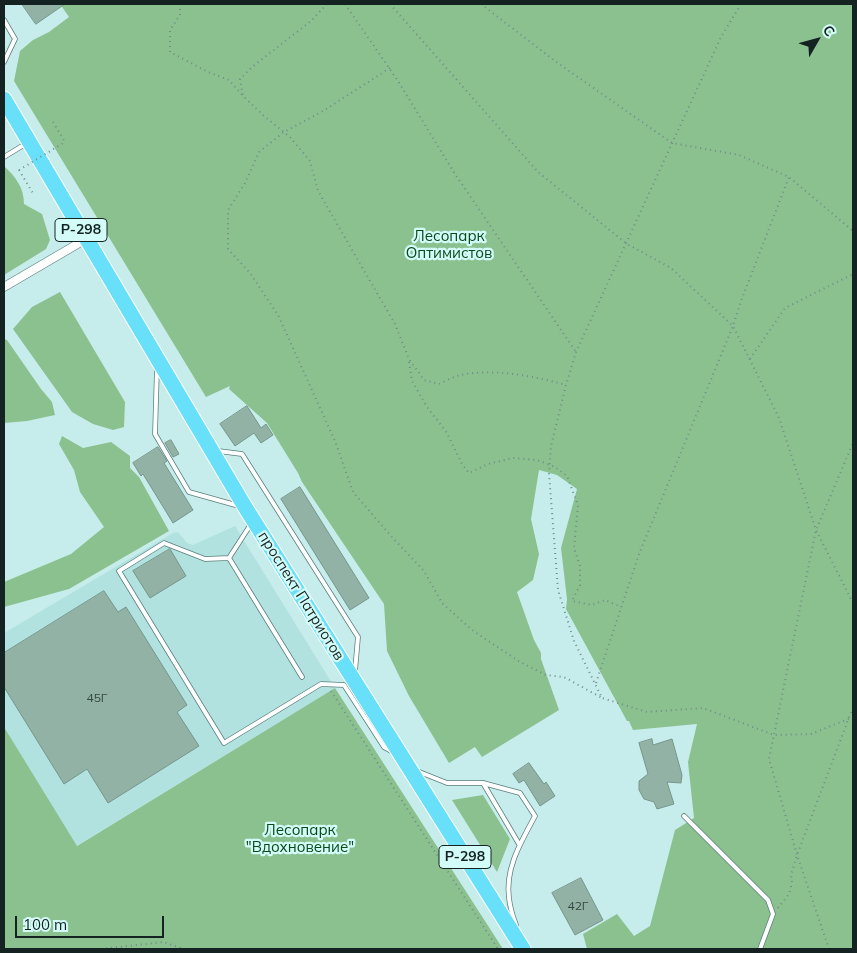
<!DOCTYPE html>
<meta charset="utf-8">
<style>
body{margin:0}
#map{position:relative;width:857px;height:953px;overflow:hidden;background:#c6edeb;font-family:Mulish,sans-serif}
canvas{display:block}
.frame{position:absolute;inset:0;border:5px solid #142322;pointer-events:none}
.north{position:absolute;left:792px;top:15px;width:50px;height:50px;-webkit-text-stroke:4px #d3fbf8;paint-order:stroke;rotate:52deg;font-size:14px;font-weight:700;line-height:20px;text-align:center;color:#142322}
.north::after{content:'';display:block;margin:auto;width:18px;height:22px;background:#142322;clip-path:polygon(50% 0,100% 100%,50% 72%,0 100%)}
.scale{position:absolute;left:15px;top:916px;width:149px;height:22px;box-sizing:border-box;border:2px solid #142322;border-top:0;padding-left:6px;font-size:15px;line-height:18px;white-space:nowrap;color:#142322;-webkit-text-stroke:4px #d3fbf8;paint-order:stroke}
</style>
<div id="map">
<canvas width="857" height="953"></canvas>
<div class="frame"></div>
<div class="north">С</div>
<div class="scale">100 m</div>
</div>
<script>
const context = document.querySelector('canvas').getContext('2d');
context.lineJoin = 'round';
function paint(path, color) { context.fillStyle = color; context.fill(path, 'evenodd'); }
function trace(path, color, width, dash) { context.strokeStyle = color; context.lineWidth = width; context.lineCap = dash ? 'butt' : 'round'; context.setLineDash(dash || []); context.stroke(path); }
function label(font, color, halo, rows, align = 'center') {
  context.font = font + ' Mulish,sans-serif'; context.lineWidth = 4.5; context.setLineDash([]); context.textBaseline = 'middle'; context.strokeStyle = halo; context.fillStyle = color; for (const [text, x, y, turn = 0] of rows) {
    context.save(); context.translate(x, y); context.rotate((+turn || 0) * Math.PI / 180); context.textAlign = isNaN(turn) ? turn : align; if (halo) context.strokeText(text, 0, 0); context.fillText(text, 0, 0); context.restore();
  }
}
const built = new Path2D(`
 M235,526l100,162 -259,158 -72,-119v-94l169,-100 5,-1 9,11 6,2z`);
const green = new Path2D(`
 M60,4h793v945h-266l-4,-15 34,-20 17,22 16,-10 25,-96 19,-12 -6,-56 9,-38 -64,6 -4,-9h-2l-61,-112 1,-10 -6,-51 16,-59 -20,-14 -18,-5 -8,49 8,35 -6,26 -16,12 17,48 7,13v6l18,51 -77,47 -7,-10 -26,16 -40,-67 -22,-45 -3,-47 -82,-122 -4,-9 -31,-50 -38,-34 1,-3 -24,11 -192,-316 6,-30 13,-11 16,-8 20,-15z
 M4,166c12,11 20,22 20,38l18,10 8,26 -4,9 -42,26z
 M60,292l65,110 -1,25 -11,3 -20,-6 -21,-12 -59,-83 19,-22z
 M4,339l3,1 34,49 11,13 3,13 -28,6 -23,2z
 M62,436l21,12 28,-6 19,14v12l9,9 30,54 -100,58 -65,18v-25l67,-28 33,-27 -24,-35 -6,-22 -15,-26z
 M335,688l168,261h-499v-222l73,119z
 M483,795l27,44 -13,33 -45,-72z`);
const building = new Path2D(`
 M22,4h43l-29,20z
 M247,406l14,22 5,-4 7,11 -12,8 -7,-10 -19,13 -15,-22z
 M171,440l8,14 -6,3 -8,-14z
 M158,447l9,14 -3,2 29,47 -20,13 -30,-49 -2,2 -8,-13z
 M300,487l69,111 -19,12 -69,-111z
 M170,549l16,27 -36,22 -17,-27z
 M104,591l14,21 8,-5 61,98 -10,7 22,34 -91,57 -21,-34 -23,15 -60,-97v-34z
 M652,739l1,6 19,-6 10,36 -1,8 -14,-1 7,22 -17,5 -3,-7 -10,-3 -5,-9v-9l9,-7 -9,-31z
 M529,763l15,21 2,-2 9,14 -15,10 -16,-26 -5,3 -6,-9z
 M581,878l22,42 -28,15 -23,-42z`);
const path = new Path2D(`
 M180,4v11l-10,15v22l38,20 21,8 14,16
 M327,4l-16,17 -59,46 -12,12 3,17 21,20 26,21 20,24 8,30 77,133 14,35 15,21 15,4c7,-3 15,-8 22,-9 32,-7 73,1 105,10
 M345,4l53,77 57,93 121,178
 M390,4l148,168 89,72 44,24 62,58 46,92 37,112 37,73
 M481,4l74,57 117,82 67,12 50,22 64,54
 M741,4l-20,33 -145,315 -10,33 -15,61 -2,27 9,117 16,51 28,57 45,14 56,-4 71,27 37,-1 42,-17
 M390,68l-67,43 -39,21 -25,20 -14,31 -17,27v39l22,24 28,42 57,126 18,51 38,44 33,35 18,32 30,27 48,32 26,13 18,2 38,21
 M53,122l12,20
 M19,170l15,25
 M750,359l35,-51 68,-34
 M409,362l3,19 15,26 20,26 15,31 7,9 19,-9 25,-6 24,2 18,7 12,9 11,29 -4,43 6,18v19l-8,16 20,4 13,-5 16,7
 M596,683l43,-129 94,-228 8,-25 48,-124
 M331,691l167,258
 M778,908l11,-14 3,-11 -1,-8 6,-20 56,-148
 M101,949l62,-7 21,7
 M829,949l-32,-94 -28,-96 47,-229 37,-87`);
const lane = new Path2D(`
 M4,20l11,19 -11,23
 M4,157l23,-14
 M157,368l-2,66 34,58 50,14
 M218,451l24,3 116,183 -3,34
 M251,524l-22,34 -24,1 -41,-16 -45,28 105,172 97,-59 23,1 40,62 9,5
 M229,558l73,119
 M417,771l30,12h36l37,10 15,23c-14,26 -30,52 -26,82 1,9 4,19 7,27
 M483,783l36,61
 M684,816l84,84 5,14 -13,35`);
const street = new Path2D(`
 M4,287l82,-48`);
const highway = new Path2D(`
 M4,99l241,408 278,442`);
const pathBridge = new Path2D(`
 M19,170l46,-28`);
const numberNames = [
 ["45Г",97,698],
 ["42Г",578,906]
];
const shields = [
 [81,230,52],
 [465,857,52]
];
const shieldNames = [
 ["Р-298",81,230],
 ["Р-298",465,857]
];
const parkNames = [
 ["Лесопарк",449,236],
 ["Оптимистов",449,253],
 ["Лесопарк",300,830],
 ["\"Вдохновение\"",300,847]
];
const streetNames = [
 ["проспект Патриотов",301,596,58]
];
paint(built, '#b1e2df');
paint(green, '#8bc18f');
paint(building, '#91b2a5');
trace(building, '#76968a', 1);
trace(lane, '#5b7f7d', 5.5);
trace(street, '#5b7f7d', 9);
trace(highway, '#fff', 17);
trace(path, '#708b8a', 2, [1, 4]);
trace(lane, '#fff', 4);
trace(street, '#fff', 8);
trace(highway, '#68e0fa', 15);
trace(pathBridge, '#708b8a', 2, [1, 4]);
label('12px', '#334743', null, numberNames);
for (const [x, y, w] of shields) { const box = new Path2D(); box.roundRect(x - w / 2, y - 11.5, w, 23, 4); context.fillStyle = '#d3fbf8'; context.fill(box); trace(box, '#142322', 1); }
label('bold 14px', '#142322', null, shieldNames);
label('15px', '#084a18', '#d3fbf8', parkNames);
label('15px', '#142322', '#d3fbf8', streetNames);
</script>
